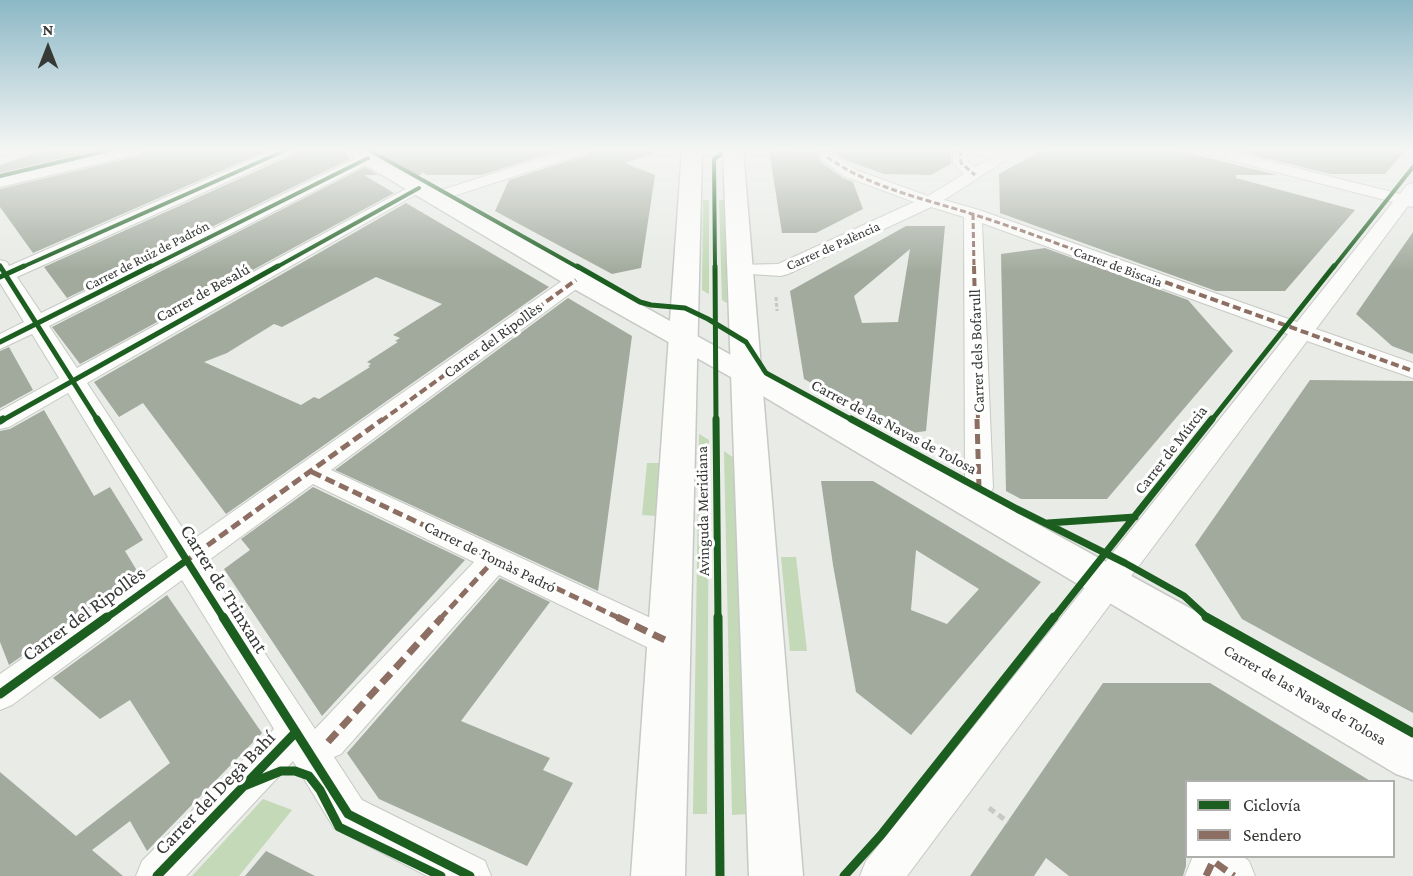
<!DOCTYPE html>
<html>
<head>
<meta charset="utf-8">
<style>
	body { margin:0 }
	#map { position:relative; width:1413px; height:876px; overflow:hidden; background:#e8ebe6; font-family:"Crimson Pro",serif }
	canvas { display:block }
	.legend { position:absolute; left:1185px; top:780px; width:210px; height:78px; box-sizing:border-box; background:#fff; border:2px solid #afb0ae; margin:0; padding:8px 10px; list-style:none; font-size:18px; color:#363935 }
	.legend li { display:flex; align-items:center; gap:12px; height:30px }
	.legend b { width:30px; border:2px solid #afb0ae }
	.north { position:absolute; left:18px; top:18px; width:60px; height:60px; -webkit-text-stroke:4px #fff; paint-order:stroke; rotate:0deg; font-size:16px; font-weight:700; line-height:24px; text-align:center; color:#363935 }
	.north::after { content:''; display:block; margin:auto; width:21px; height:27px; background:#363935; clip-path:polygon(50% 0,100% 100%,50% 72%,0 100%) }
</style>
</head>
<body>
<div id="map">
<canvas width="1413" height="876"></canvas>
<ul class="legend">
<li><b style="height:8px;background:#1b5e20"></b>Ciclovía</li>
<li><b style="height:8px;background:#8d6e63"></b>Sendero</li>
</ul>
<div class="north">N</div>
</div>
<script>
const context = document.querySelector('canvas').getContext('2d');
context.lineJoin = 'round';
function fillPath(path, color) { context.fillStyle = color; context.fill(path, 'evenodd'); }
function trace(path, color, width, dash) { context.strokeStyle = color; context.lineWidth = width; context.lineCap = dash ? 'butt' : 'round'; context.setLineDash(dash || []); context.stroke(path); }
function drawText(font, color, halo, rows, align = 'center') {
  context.font = font + ' "Crimson Pro",serif'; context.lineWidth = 6; context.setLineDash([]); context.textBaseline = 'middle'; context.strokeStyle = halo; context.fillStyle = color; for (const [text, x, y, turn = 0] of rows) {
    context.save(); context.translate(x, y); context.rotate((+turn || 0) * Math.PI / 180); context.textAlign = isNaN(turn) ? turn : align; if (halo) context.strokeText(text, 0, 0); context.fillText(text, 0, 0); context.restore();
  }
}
fillPath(new Path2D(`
	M703 200H709V294L702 290Z
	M719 200H725L730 305 722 300Z
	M699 434 709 440 707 814H693Z
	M724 451 734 458 747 814 732 815Z
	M647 463H661L657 516 642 515Z
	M781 557H796L807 651H790Z
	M263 799 292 810 239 876H192Z`), '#c3d9b8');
fillPath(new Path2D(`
	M43 150H98L0 173V165Z
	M143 150H269L33 253 0 207V189L139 156Z
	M295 150H343L350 159 67 298 44 267 292 155Z
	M371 150H560L482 175H427L422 172 421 175H415Z
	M590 150H654V153L625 163 655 175 641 268 612 274 495 211 509 180 587 155Z
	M769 150 936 152 951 153V164L931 175 884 174 847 161 833 152H822L818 156 821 162 843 178 853 182 863 209 816 233H782Z
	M1042 150H1177L1277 175H1236V178L1355 210 1285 291H1216L1000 213 999 174Z
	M1245 150H1406L1385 174H1330L1242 152Z
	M365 167 378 175H364L394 193 80 364 52 327Z
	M406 203 549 287 226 514 143 403 119 417 94 382ZM376 277 442 304 393 335 400 338 395 341 398 342 367 362 371 364 368 366 370 367 319 399 314 397 301 405 204 362 227 353 274 324 282 327Z
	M906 226H945L926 431 904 434 804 379 790 291ZM910 249 898 322 862 323 854 296Z
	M1413 232V354L1392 346 1356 314Z
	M1045 248 1188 300 1233 351 1107 499H1021L1006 491 1001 254Z
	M568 298 632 336 598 591 335 470Z
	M9 347 33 390 0 408V351Z
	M1310 380 1413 381V713L1242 619 1195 545Z
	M44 410 94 496 110 487 143 540 125 551 139 574 9 665 0 642V431L10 429Z
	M821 481H873L1041 582 911 735 856 692 833 565ZM916 550 979 589 947 624 911 610Z
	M313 487 465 560 322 716 224 569 250 550 241 539Z
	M500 578 550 602 461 721 550 758 543 770 573 783 527 866 379 799 347 753Z
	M167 595 262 733 147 851 130 821 92 850 123 876H0V772L76 836 170 763 130 700 100 719 53 678Z
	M1103 683H1210L1372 782H1186V866L1183 876H1069L1046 858 1034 876H970Z
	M266 851 315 876H245Z`), '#a2aa9d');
const street = new Path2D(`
	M274 150H293L291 153 17 277 41 313 363 155 368 154 375 158 373 161 49 326 77 368 413 185 419 183 427 188 87 383 191 541 569 276H583L586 280 583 284 331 470 681 632 686 642 681 652 669 656 657 652 499 575 341 754 334 757 362 800 485 861 491 876H427L334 828 293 761 186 876H136L142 861 274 729 182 580 12 705 0 710V674L168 557 68 393 9 427 0 429V411L59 378 32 334 0 349V334L24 322 0 283V260L7 262 9 266ZM313 484 474 562 315 729 205 563Z
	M567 150H588L586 153 441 200H429L427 197 429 194Z
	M953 150H967L968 162 975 167 1004 150H1021L944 200 979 210 1297 322 1393 202 1202 153 1200 150H1224L1400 194 1407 185 1413 183V207L1408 206 1316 329 1413 363V378L1307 341 907 876H860L866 861 1288 334 982 223 993 488 989 495 979 498 969 495 965 488 964 217 931 207 788 274 781 276 734 273 731 269 734 265 778 264 914 202 844 176 822 160 820 157 822 154H832L856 170 928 196 964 174 953 163Z
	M1193 856H1242L1249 861 1255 876H1185Z`);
const secondary = new Path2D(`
	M107 150H141L138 154 0 187V175Z
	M345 150H367C713 348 1064 538 1413 731V780L1396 774 736 380 567 285 347 154Z`);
const primary = new Path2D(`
	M682 150H702L685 876H631Z
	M723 150H743L803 876H749Z`);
trace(street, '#c6c9c5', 2);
trace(secondary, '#c6c9c5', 3);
trace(primary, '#c6c9c5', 3);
trace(new Path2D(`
	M783 150 812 154`), '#c7c9c7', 2, [3, 2]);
trace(new Path2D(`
	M776 297 777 311`), '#c7c9c7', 3, [4, 2]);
trace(new Path2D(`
	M989 808 1008 822`), '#c7c9c7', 5, [7, 4.5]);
fillPath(street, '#fcfcfb');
fillPath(secondary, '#fcfcfb');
fillPath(primary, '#fcfcfb');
trace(new Path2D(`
	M946 150 960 151
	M960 150 961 163 975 175
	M827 157C871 188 922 198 972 214 1023 230 1074 250 1124 268
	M973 214 974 268`), '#8d6e63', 3, [6, 3]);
trace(new Path2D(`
	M974 266 978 421
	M1120 266 1413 371
	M381 421 576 280`), '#8d6e63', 4, [8, 4]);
trace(new Path2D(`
	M977 419 979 488
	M312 472 621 619
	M183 563 383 419
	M440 619 495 559`), '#8d6e63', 5, [10, 5]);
trace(new Path2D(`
	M617 617 669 642
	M328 742 442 617
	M1206 876 1213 861 1234 876`), '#8d6e63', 7, [13, 7]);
trace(new Path2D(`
	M369 150 579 268
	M0 176 110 150
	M0 266 1 268
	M20 268 286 150
	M148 268 368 158
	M275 268 419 188
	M715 268 714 159 720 155V150
	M1333 268 1413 167`), '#1b5e20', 4);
trace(new Path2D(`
	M0 266 98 421
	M577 266 640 302 651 305 685 308 708 319 746 342 766 373 854 421
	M715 266 716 421
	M0 277 24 266
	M0 342 151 266
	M1 421 278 266
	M1211 421 1334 266`), '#1b5e20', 5);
trace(new Path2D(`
	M97 419 224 619
	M716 419 718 619
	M851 419 1017 509 1125 563 1184 596 1209 619
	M0 421 3 419
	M1048 523 1135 517
	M105 619 187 560
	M1053 619 1212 419`), '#1b5e20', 7);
trace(new Path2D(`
	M223 617 348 814 470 876
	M718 617 720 876
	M1206 617 1413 733
	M0 694 107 617
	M244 786 281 771H295L309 776 320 790 339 827 441 876
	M157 876 296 732
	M844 876 881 835 1054 617`), '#1b5e20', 9);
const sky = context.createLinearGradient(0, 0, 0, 272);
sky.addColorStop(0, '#8cb8c6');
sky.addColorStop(0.55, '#f5f6f4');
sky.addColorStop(1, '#f5f6f400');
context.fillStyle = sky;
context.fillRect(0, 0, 1413, 272);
drawText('14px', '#363935', '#fff', [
	["Carrer de Palència",833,246,-24],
	["Carrer de Ruiz de Padrón",147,256,-27],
	["Carrer de Biscaia",1118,267,20]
]);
drawText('16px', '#363935', '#fff', [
	["Carrer de Besalú",203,293,-29],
	["Carrer del Ripollès",493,340,-36],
	["Carrer dels Bofarull",977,351,-92],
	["Carrer de las Navas de Tolosa",894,427,28],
	["Carrer de Múrcia",1171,450,-52],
	["Avinguda Meridiana",703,511,-91],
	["Carrer de Tomàs Padró",490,557,26],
	["Carrer de las Navas de Tolosa",1305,695,30]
]);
drawText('20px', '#363935', '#fff', [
	["Carrer de Trinxant",224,589,58],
	["Carrer del Ripollès",84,614,-36],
	["Carrer del Degà Bahí",215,793,-46]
]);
</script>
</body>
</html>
